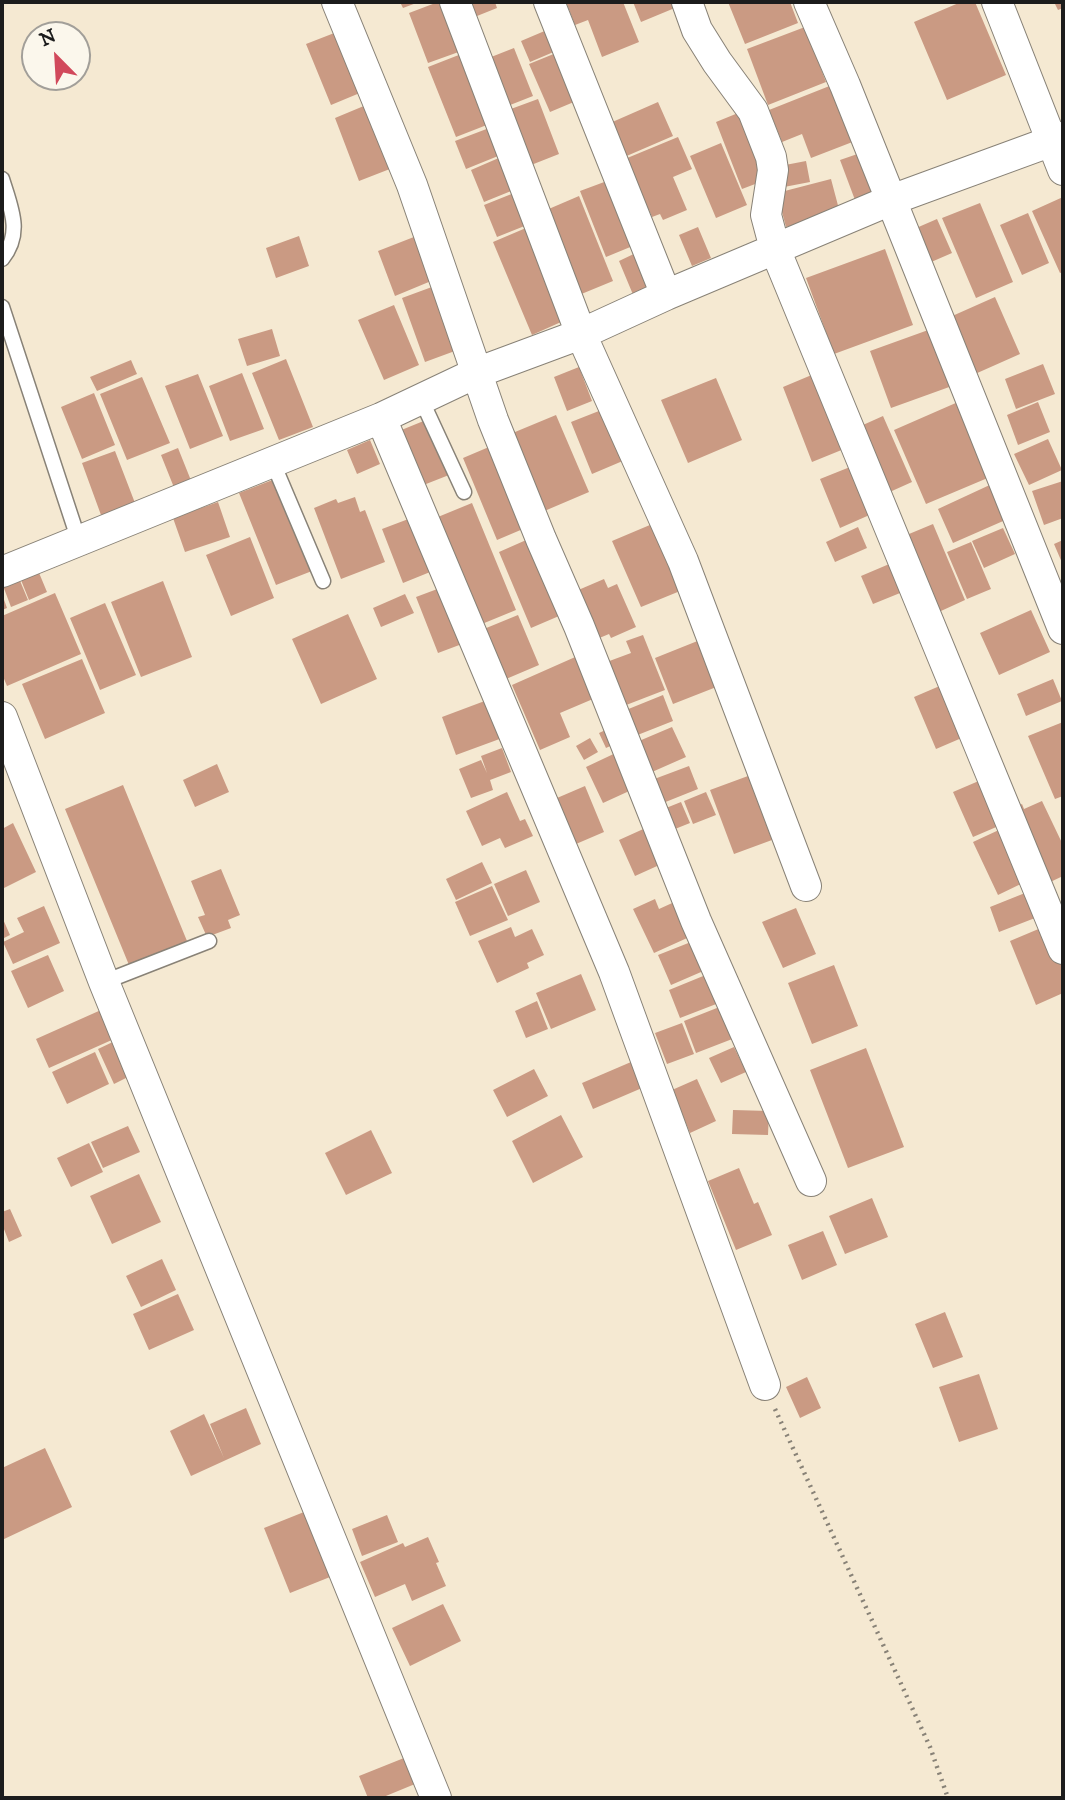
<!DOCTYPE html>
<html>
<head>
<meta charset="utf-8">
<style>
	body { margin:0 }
	#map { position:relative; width:1065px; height:1800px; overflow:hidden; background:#f5e9d2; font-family:"IM FELL DW Pica",serif }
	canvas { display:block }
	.frame { position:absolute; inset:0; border:4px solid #1c1c1c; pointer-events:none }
	.north { position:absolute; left:21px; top:21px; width:70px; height:70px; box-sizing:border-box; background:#fbf7ec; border:2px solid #a29f99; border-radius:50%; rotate:336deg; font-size:19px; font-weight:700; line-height:28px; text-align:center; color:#1c1c1c }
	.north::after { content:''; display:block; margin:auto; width:24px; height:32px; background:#d1495b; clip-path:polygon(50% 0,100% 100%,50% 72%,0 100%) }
</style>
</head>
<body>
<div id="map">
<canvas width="1065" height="1800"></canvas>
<div class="frame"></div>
<div class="north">N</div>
</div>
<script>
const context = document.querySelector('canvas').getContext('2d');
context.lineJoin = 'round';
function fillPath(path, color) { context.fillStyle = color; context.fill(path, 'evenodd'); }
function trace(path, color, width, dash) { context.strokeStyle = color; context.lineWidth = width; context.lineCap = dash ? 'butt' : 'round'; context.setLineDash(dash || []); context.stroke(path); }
fillPath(new Path2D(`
	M400 2H419L403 8Z
	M438 2H449L467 49 428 63 409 13Z
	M460 2H495L497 8 467 20Z
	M566 2H623L639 42 602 57 588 20 575 25Z
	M633 2H680L682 5 641 22Z
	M728 2H790L798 23 745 44Z
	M961 2H975L1006 75 947 100 914 22Z
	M1054 2H1063V8L1058 10Z
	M554 27 563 48 530 62 521 41Z
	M805 27 826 82 768 105 747 49Z
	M342 30 367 90 331 105 306 44Z
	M514 48 533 96 500 109 481 61Z
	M469 51 497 121 456 137 428 67Z
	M561 51 581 99 550 112 529 64Z
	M832 85 855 141 811 158 802 134 782 142 769 110Z
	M538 99 559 154 521 169 500 113Z
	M658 102 673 136 615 161 601 127Z
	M371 103 395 167 359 181 335 118Z
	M743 111 771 178 742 189 716 122Z
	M497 125 508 152 466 169 455 141Z
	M678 137 692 169 673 177 687 210 663 220 660 214 652 217 649 210 642 213 620 161Z
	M721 143 747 205 716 218 690 156Z
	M869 150 883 189 855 200 840 160Z
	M508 154 521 187 484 202 471 170Z
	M806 161 810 182 784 187 780 166Z
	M615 178 640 243 606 257 580 191Z
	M831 179 840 213 786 227 777 193Z
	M524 189 537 221 497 237 484 205Z
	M579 196 613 281 579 295 544 211Z
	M1063 197V272L1060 273 1032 211Z
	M980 203 1013 282 976 298 942 218Z
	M1028 213 1049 263 1022 275 1000 225Z
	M937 219 952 253 922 266 907 232Z
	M533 225 570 318 532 335 493 242Z
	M698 227 711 258 692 266 679 235Z
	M419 235 436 279 395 296 378 251Z
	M299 236 309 266 276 278 266 248Z
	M885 249 913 325 834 354 806 278Z
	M640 251 655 288 634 297 619 261Z
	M440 284 463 348 425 362 402 298Z
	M995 297 1020 354 975 374 950 317Z
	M394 305 419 365 384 380 358 320Z
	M272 329 280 356 247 366 238 339Z
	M931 329 952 386 891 408 870 351Z
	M286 359 313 427 279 440 252 373Z
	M131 360 137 374 97 391 90 377Z
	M1043 364 1055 394 1016 409 1005 379Z
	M579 367 592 401 567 411 554 377Z
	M242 373 264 429 230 441 209 386Z
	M198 374 223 436 190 449 165 386Z
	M814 374 844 449 812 462 783 387Z
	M142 377 170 443 127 460 100 394Z
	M716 378 742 440 688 463 661 400Z
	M94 393 115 445 82 459 61 407Z
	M958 402 990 477 926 504 894 430Z
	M1038 402 1050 432 1018 445 1007 415Z
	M604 409 625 460 592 474 571 422Z
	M556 415 589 492 535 515 503 437Z
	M883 416 912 482 883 495 854 429Z
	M426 420 449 475 421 486 399 431Z
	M1048 439 1062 470 1029 485 1014 454Z
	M370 440 380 464 357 474 347 450Z
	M496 444 530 526 497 540 463 458Z
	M178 448 194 488 177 495 161 455Z
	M115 451 135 503 101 515 82 463Z
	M855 465 874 513 840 528 820 479Z
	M275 479 312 571 276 585 239 493Z
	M1063 481V518L1044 525 1032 491Z
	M994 483 1010 518 953 543 938 509Z
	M355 497 360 512 365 510 385 562 341 579 314 508 336 499 338 503Z
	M218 502 230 537 185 552 173 518Z
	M472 503 516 610 477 626 433 519Z
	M419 515 440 568 403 583 382 529Z
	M657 522 685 589 641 607 612 541Z
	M933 524 965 600 930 616 897 539Z
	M858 527 867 548 835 562 826 542Z
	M1003 528 1015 554 984 568 972 541Z
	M250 537 274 598 231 616 206 555Z
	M533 537 566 613 531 628 499 552Z
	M1063 540V565L1054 544Z
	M971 542 991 589 967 599 947 552Z
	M894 562 905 591 873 604 861 576Z
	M37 568 47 592 29 600 19 575Z
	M18 576 28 600 11 607 2 583Z
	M604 579 608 588 617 584 636 627 611 638 609 634 597 639 576 591Z
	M163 581 192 657 141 677 111 602Z
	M448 585 470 641 438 653 416 597Z
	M55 593 81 654 7 686 2 674V616Z
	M2 594 7 608 2 610Z
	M405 594 414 613 381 627 373 608Z
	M105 603 136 675 100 690 70 618Z
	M1031 610 1050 652 999 675 980 633Z
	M348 614 377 679 321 704 292 639Z
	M518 615 539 665 499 682 479 631Z
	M643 635 665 690 621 707 604 663 631 653 626 641Z
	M705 638 724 684 673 704 655 658Z
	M582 654 600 696 560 713 570 737 540 750 512 685Z
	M82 659 105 713 45 739 22 684Z
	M1053 679 1062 701 1026 716 1017 694Z
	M949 682 971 734 936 749 914 697Z
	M663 695 673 721 635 736 626 710Z
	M490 699 505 737 456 755 442 717Z
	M1063 722V796L1055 799 1028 736Z
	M612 727 619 742 606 748 599 733Z
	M672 727 686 757 652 772 639 741Z
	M590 738 598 752 584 760 576 746Z
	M502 748 511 772 490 780 493 790 471 798 459 769 481 760 487 773 481 756Z
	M622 750 638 787 603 803 586 767Z
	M217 764 229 792 195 807 183 780Z
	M689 766 698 789 658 805 649 781Z
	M748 776 772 840 734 854 710 790Z
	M981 780 1001 825 973 837 953 792Z
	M123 785 187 941 129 965 65 809Z
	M585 786 604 832 569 847 550 801Z
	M507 792 520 821 525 819 533 836 505 848 500 838 482 846 466 811Z
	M706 792 716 815 693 824 684 801Z
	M1042 801 1063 845V876L1046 884 1011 809 1022 804 1024 809Z
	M681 802 690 823 670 831 661 810Z
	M13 823 36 872 2 889V829Z
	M650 826 666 862 635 876 619 840Z
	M1001 829 1027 881 998 895 973 842Z
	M482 862 492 883 456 900 446 879Z
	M221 869 240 915 228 920 231 928 207 937 198 917 205 915 191 881Z
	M526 870 540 902 508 916 494 884Z
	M492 886 508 920 470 936 455 902Z
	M1025 893 1035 918 999 932 990 907Z
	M655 899 659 909 681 899 696 934 654 953 633 909Z
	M44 906 60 943 13 964 3 942 24 932 17 918Z
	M796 908 816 954 783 968 762 922Z
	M2 917 10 935 2 939Z
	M1048 925 1063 962V993L1036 1005 1010 941Z
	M511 927 515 937 532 929 544 955 527 963 529 968 497 983 478 941Z
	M696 940 708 969 671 985 658 955Z
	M48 955 64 991 28 1008 11 971Z
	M834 965 858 1026 812 1044 788 983Z
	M713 972 724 1001 680 1018 669 990Z
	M581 974 596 1010 551 1029 536 993Z
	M537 1001 548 1029 526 1038 515 1011Z
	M727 1004 740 1036 696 1053 684 1021Z
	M101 1010 114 1039 49 1068 36 1039Z
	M682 1023 694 1054 667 1064 655 1033Z
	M117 1040 134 1074 114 1084 98 1049Z
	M734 1047 746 1072 721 1083 709 1058Z
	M866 1048 904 1147 848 1168 810 1070Z
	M95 1052 109 1084 67 1104 52 1072Z
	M631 1062 642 1088 593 1109 582 1083Z
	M534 1069 548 1096 507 1117 493 1090Z
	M697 1079 716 1121 690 1133 672 1090Z
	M733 1110 769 1111 768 1135 732 1134Z
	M561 1115 583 1157 533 1183 512 1141Z
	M128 1126 140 1152 103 1168 91 1142Z
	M371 1130 392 1173 346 1195 325 1153Z
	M89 1143 103 1172 71 1187 57 1158Z
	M739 1168 754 1204 758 1202 772 1235 736 1250 708 1181Z
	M139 1174 161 1222 112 1244 90 1196Z
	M872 1198 888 1237 845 1254 829 1216Z
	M10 1209 22 1236 9 1242 2 1224V1212Z
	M823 1231 837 1265 802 1280 788 1245Z
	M162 1259 176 1290 141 1307 126 1276Z
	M178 1294 194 1330 149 1350 133 1314Z
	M945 1312 963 1357 933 1368 915 1324Z
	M979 1374 998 1429 959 1442 939 1387Z
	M807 1377 821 1408 800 1418 786 1387Z
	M246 1408 261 1444 191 1476 170 1431 204 1414 224 1458 210 1424Z
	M45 1448 72 1507 2 1540V1468Z
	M304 1512 330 1577 290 1593 264 1528Z
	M387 1515 398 1542 362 1556 352 1529Z
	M428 1537 439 1562 436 1563 446 1586 412 1601 405 1584 375 1597 360 1562 403 1543 405 1547Z
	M443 1604 461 1641 410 1666 392 1628Z
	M404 1758 415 1784 381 1798H368L359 1776Z`), '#ca9a83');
const service = new Path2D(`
	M2 179C11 208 23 233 2 259
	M2 307 79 541
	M421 399 464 492
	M273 463 323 581
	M104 982 209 941`);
const minor = new Path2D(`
	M337 2 412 185 493 420 541 539 579 626 696 921 811 1181
	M455 2 581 334 683 561 806 886
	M549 2 666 295
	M687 2 697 30 717 62 753 111 771 157 773 170 766 215 775 249 1063 949
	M809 2 845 85 1063 629
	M997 2 1063 170
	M381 418 614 972 765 1385
	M2 572 381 418 476 373 581 334 666 295 891 200 1063 137
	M2 717 104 982 436 1798`);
trace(service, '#888277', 17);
trace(minor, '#888277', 32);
trace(new Path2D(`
	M775 1409 930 1747 948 1798`), '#888277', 4.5, [2, 5]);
trace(service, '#fff', 14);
trace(minor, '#fff', 30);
</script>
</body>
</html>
